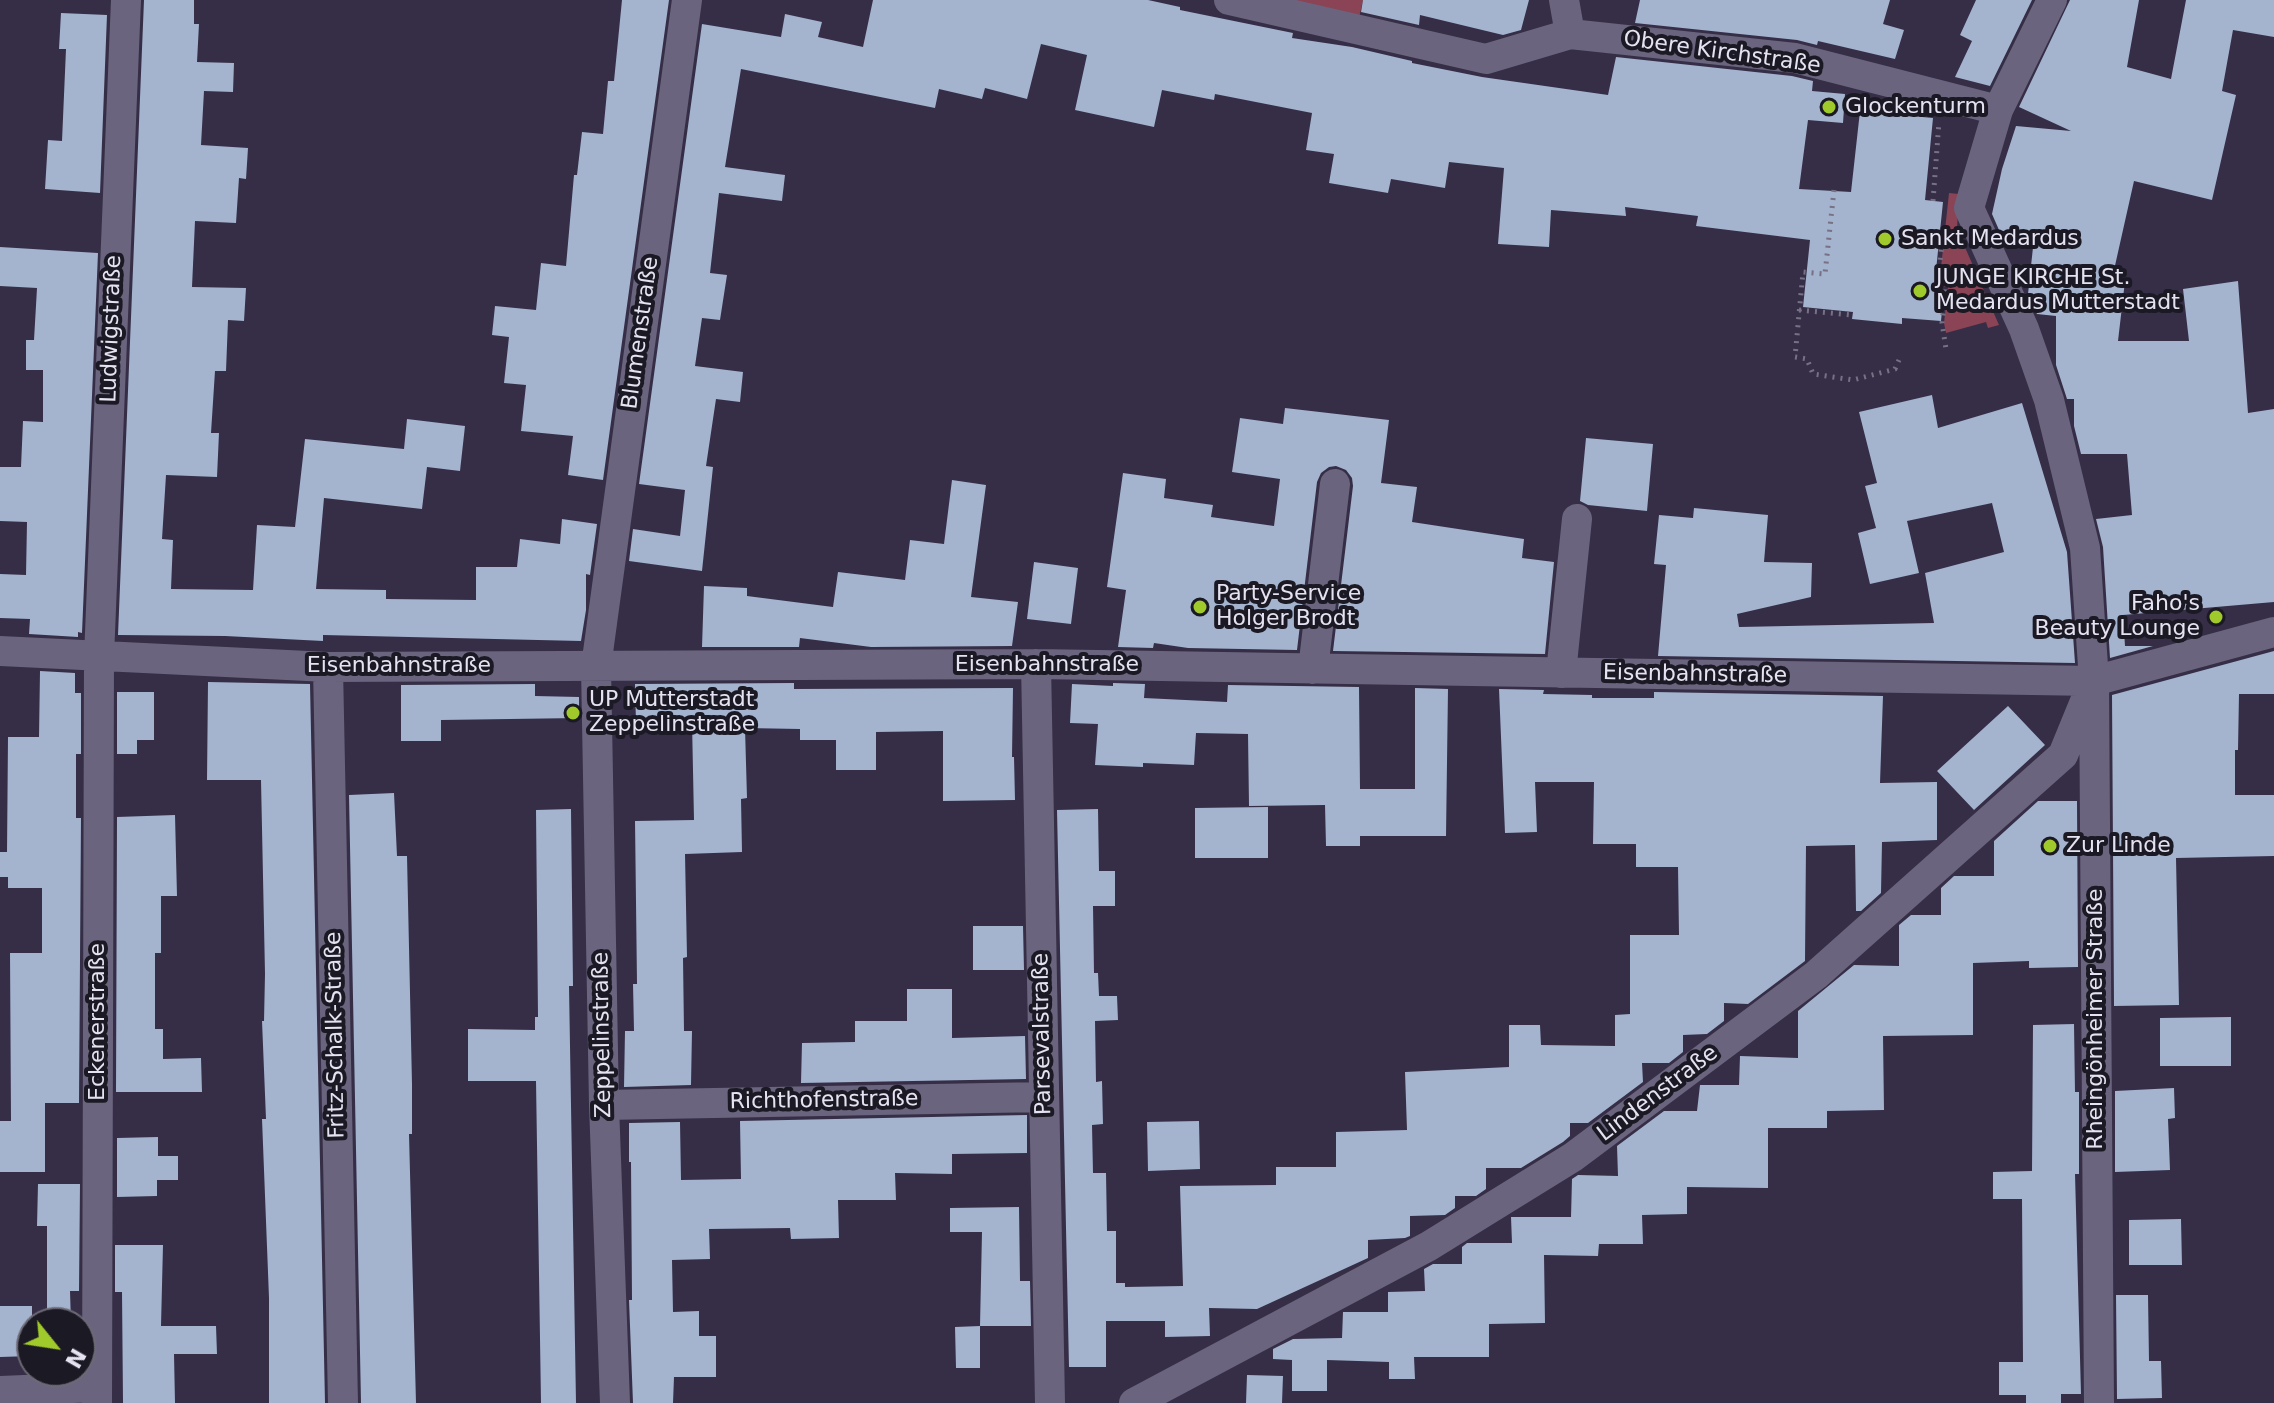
<!DOCTYPE html>
<html>
<head>
<meta charset="utf-8">
<style>
	body { margin:0 }
	#map { position:relative; width:2274px; height:1403px; overflow:hidden; background:#352e46; font-family:"DejaVu Sans",sans-serif }
	canvas { display:block }
	.north { position:absolute; left:16px; top:1307px; width:80px; height:80px; box-sizing:border-box; background:#1b1923; border:2px solid #6c6975; border-radius:50%; rotate:120deg; font-size:22px; font-weight:700; line-height:32px; text-align:center; color:#e5e2f1 }
	.north::after { content:''; display:block; margin:auto; width:28px; height:36px; background:#a0c92c; clip-path:polygon(50% 0,100% 100%,50% 72%,0 100%) }
</style>
</head>
<body>
<div id="map">
<canvas width="2274" height="1403"></canvas>
<div class="north">N</div>
</div>
<script>
const context = document.querySelector('canvas').getContext('2d');
context.lineJoin = 'round';
function fillPath(path, color) { context.fillStyle = color; context.fill(path, 'evenodd'); }
function trace(path, color, width, dash) { context.strokeStyle = color; context.lineWidth = width; context.lineCap = dash ? 'butt' : 'round'; context.setLineDash(dash || []); context.stroke(path); }
function drawText(font, color, halo, rows, align = 'center') {
  context.font = font + ' "DejaVu Sans",sans-serif'; context.lineWidth = 8; context.setLineDash([]); context.textBaseline = 'middle'; context.strokeStyle = halo; context.fillStyle = color; for (const [text, x, y, turn = 0] of rows) {
    context.save(); context.translate(x, y); context.rotate((+turn || 0) * Math.PI / 180); context.textAlign = isNaN(turn) ? turn : align; if (halo) context.strokeText(text, 0, 0); context.fillText(text, 0, 0); context.restore();
  }
}
fillPath(new Path2D(`
	M1278 0H1363L1359 18Z
	M1949 193 1959 194 1957 229 1999 325 1988 328 1986 322 1946 333 1944 323 1948 287 1939 286Z`), '#8a4456');
fillPath(new Path2D(`
	M144 0H194V24H199L197 62 234 63 233 92 204 91 201 145 248 148 246 179 239 178 236 223 195 221 192 287 246 288 244 321 228 320 226 371H215L211 433H219L217 477 166 475 162 539 173 540 171 589 253 590 257 525 295 527 305 439 404 449 407 419 465 426 460 471 427 467 422 509 324 498 316 589 386 590V599L476 600V567H517L520 539 560 544 562 519 597 524 590 575 586 574V610L581 641 323 635V641L225 636 118 635Z
	M622 0H669L603 480 568 475 573 436 521 431 526 385 504 383 509 337 492 335 495 306 536 310 541 263 566 266 574 175H577L582 132 603 134 608 81H614Z
	M873 0H1148L1180 7V10L1293 33 1292 38 1352 47 1412 61V63L1482 77 1608 95 1616 57 1792 76 1813 81 1812 91 1845 94 1843 123 1808 120 1799 189 1851 192 1860 111 1933 118 1925 200 1943 202 1934 290 1944 291 1941 321 1902 318V324L1852 319 1853 312 1803 307 1810 240 1696 226 1698 216 1625 207 1626 216 1551 210 1549 247 1498 244 1504 168 1449 162 1445 188 1391 179 1388 193 1329 183 1334 154 1306 150 1312 113 1215 94 1214 100 1162 90 1154 127 1075 110 1087 55 1041 44 1027 99 985 88 982 99 939 89 935 108 741 69 725 167 785 175 782 201 719 193 710 273 727 275 720 320 702 318 695 366 743 372 740 402 716 399 706 466 713 467 702 571 629 561 633 529 680 536 685 490 639 484 702 24 781 37 785 14 822 22 818 37 863 47Z
	M1363 0H1529L1521 30 1503 35 1420 15 1419 25 1361 12Z
	M1640 0H1890L1883 24 1904 30 1895 59 1818 41 1817 45 1797 40 1635 23Z
	M1976 0H2032L1990 86 1955 77 1972 41 1960 35Z
	M2070 0H2139L2127 67 2171 79 2186 0H2274V37L2233 30 2222 91 2236 95 2212 200 2134 181 2112 279 2125 281 2118 341H2189L2183 289 2238 281 2248 413 2274 409V602L2123 615 2125 646H2153L2110 658 2103 547 2096 519 2132 515 2127 454H2081L2074 426V399H2067L2056 365V316L2037 314 2028 294 2034 238 1999 230 1992 214 2002 169 2016 126 2071 131 2019 107Z
	M61 13 107 15 100 193 45 189 48 140 62 141 66 49H59Z
	M0 247 98 253 82 633 78 632V637L29 634 30 619 0 618V574L26 575 27 522 0 521V467H21L23 421 43 422V370H26V340H34L37 288 0 286Z
	M1932 395 1938 428 2022 403 2067 552 2075 663 1658 656 1666 565 1654 564 1659 515 1693 518 1694 508 1768 515 1764 562 1812 563 1811 597 1737 614 1739 627 1934 623 1925 573 2004 552 1992 503 1907 521 1919 573 1870 584 1858 533 1876 528 1865 486 1877 483 1859 412Z
	M1285 408 1389 420 1381 483 1417 487 1412 522 1524 539 1522 558 1554 562 1545 654 1333 651 1353 486 1352 478 1346 470 1336 466 1329 467 1321 473 1317 482 1297 650 1188 648 1154 643 1153 648 1118 647 1126 590 1107 587 1123 473 1166 479 1164 498 1213 505 1211 517 1274 526 1280 479 1232 472 1240 418 1283 424Z
	M1586 438 1653 444 1647 511 1588 505 1580 501Z
	M952 480 986 485 971 597 1018 602 1012 646 871 647 800 638 799 647H702L704 586 747 588V596L833 607 838 572 905 580 910 540 944 544Z
	M1034 562 1078 568 1071 624 1027 619Z
	M2274 651V694H2239L2238 750H2235V795H2274V856L2176 858 2179 1005 2114 1006 2112 695Z
	M40 671 75 673V693H81V754H76V818H81L79 1103H45V1172H0V1121H11L10 953H42V888H8V877H0V852H7L8 737H39Z
	M208 682 310 684 325 1403H269V1298L262 1119H266L262 1021H264L265 974 261 780H207Z
	M794 683V689L1013 688 1012 757H1014L1015 800 943 801V731L876 732V770H836V740H800V729L745 728 747 798 741 799 742 852 685 854 687 957 683 958 684 1031H692L691 1085 624 1087 625 1031H634L633 984H637L635 821 694 820 692 722 636 724 635 684Z
	M1113 683 1145 684 1144 698 1227 702 1228 685 1359 687 1360 789H1415V688L1448 689 1446 836H1360V846H1326L1325 805 1249 806 1248 734 1196 733 1194 765 1143 763V767L1095 765 1098 724 1070 723 1072 684 1113 686Z
	M535 684V696L579 697V718L441 720V741H401V685Z
	M1499 689 1544 690 1543 694 1592 695V698H1654V692L1883 696 1880 783 1937 782V840L1882 842 1881 893 1861 911H1856L1855 845 1806 846 1805 961 1748 1004 1724 1003V1021L1707 1034 1683 1035V1052L1669 1063H1642L1643 1082 1588 1123H1570V1136L1563 1142 1521 1168H1486V1189L1476 1196H1455V1208L1445 1215 1410 1216V1236L1405 1238 1368 1240V1258L1257 1309 1209 1308 1210 1336 1165 1337V1321H1106V1367H1069L1057 810 1098 809 1099 871H1115V906H1093L1094 973H1098L1099 996H1117L1118 1020 1095 1021 1096 1082 1102 1081 1103 1124 1092 1125 1093 1173H1106L1107 1231H1116V1283H1125V1287L1183 1286 1180 1186 1276 1185V1167H1336V1132L1407 1130 1405 1072 1509 1067V1025H1540L1541 1045 1615 1046V1015L1630 1014V935H1679L1678 867H1636V844H1593L1594 782H1535L1537 832 1505 833Z
	M117 692H154V740H137V754H117Z
	M2008 706 2045 745 1974 810 1937 771Z
	M394 793 397 856H407L412 1084V1134H409L416 1403H361L349 795Z
	M2038 801H2077L2078 967 2029 968V961L1973 963V1035L1883 1036 1884 1110 1827 1111V1128H1768V1188L1687 1187V1214L1642 1215 1643 1244H1599L1598 1256 1544 1255 1545 1323 1489 1324V1357H1414L1415 1379H1389V1362L1327 1360V1391H1292V1360L1273 1359V1349L1293 1339 1342 1338 1343 1312H1388V1292L1425 1291 1424 1269 1433 1264H1462V1247L1467 1243H1512L1511 1217H1571L1572 1179 1578 1175 1618 1176 1617 1146 1664 1111H1697L1700 1085H1739L1740 1056 1798 1058V1011L1854 965 1899 966V925L1911 915H1941V888L1954 876H1994V841Z
	M1268 807V858H1195V808Z
	M571 809 573 986H569L576 1403H541L536 1081H468V1029L535 1030V1017H538L536 810Z
	M175 815 177 896H161V953H155V1029H163V1059L201 1058 202 1092H116L117 817Z
	M973 926H1023L1024 970H973Z
	M907 989H952V1038L1025 1036 1026 1079 801 1083 802 1043 855 1042V1021H907Z
	M2231 1017V1066H2160V1018Z
	M2074 1024 2075 1092H2079V1174H2075L2081 1394H2061V1403H2026V1395H1999V1362H2023L2022 1199H1993V1172L2032 1171 2033 1025Z
	M2174 1088 2175 1118 2168 1119 2170 1170 2115 1172V1091Z
	M1027 1115V1153L952 1154V1174L895 1173 896 1200H838L839 1238 791 1239 790 1228 709 1229 710 1259 672 1260 673 1312 699 1311V1336H716V1377H674L673 1403H633L629 1300H632L631 1162H629V1123L680 1122 681 1180 741 1179 740 1121Z
	M1199 1121 1200 1169 1148 1171 1147 1122Z
	M158 1137V1156H178V1180H157V1196L117 1197V1138Z
	M38 1184H80L79 1291H70L71 1323H47V1226H37Z
	M1019 1207 1020 1281H1030L1031 1326H980L982 1232H950V1208Z
	M2181 1219 2182 1265H2129V1220Z
	M115 1245H163L161 1326H216L217 1354H174L175 1403H123L122 1292H115Z
	M2116 1295H2148L2149 1361H2161L2162 1398 2117 1399Z
	M0 1306H32V1356L0 1357Z
	M980 1326V1368H956L955 1327Z
	M1247 1375 1283 1376 1282 1403H1246Z`), '#a4b3ce');
trace(new Path2D(`
	M1834 190 1825 274 1803 272 1795 357 1807 359 1813 374 1853 380 1895 369 1899 360
	M1933 201 1939 122
	M1944 226 1937 287 1946 288 1942 323 1946 349
	M1799 310 1852 315`), '#777186', 5, [2, 6]);
trace(new Path2D(`
	M1229 0 1486 59 1570 34
	M1564 0 1570 34 1795 58 1998 110
	M2052 0 1998 110 1969 208 2024 329 2049 400 2085 548 2094 681 2099 1403
	M0 651 328 667 1036 664 2094 681 2274 632
	M1036 664 1050 1403
	M328 667 343 1403
	M1313 669 1335 484
	M1561 673 1577 519
	M604 1105 1044 1097
	M0 1391 97 1387
	M97 1403 99 657 126 0
	M615 1403 604 1105 596 667 687 0
	M1134 1403 1429 1246 1573 1157 1816 975 2063 755 2088 694`), '#6b647f', 30);
for (const [x, y, r, color] of [
	[1829,107,8,"#a0c92c"],
	[1885,239,8,"#a0c92c"],
	[1920,291,8,"#a0c92c"],
	[1200,607,8,"#a0c92c"],
	[2216,617,8,"#a0c92c"],
	[573,713,8,"#a0c92c"],
	[2050,846,8,"#a0c92c"]
]) { const dot = new Path2D(); dot.arc(x, y, r, 0, 2 * Math.PI); context.fillStyle = color; context.fill(dot); trace(dot, '#1b1923', 3); }
drawText('22px', '#e5e2f1', '#1b1923', [
	["Obere Kirchstraße",1722,53,8],
	["Ludwigstraße",112,329,-88],
	["Blumenstraße",641,333,-82],
	["Eisenbahnstraße",1047,665],
	["Eisenbahnstraße",399,666],
	["Eisenbahnstraße",1695,675,1],
	["Rheingönheimer Straße",2096,1019,-90],
	["Eckenerstraße",98,1022,-90],
	["Parsevalstraße",1043,1034,-91],
	["Fritz-Schalk-Straße",336,1035,-91],
	["Zeppelinstraße",603,1035,-91],
	["Lindenstraße",1658,1094,-37],
	["Richthofenstraße",824,1101,-1]
]);
drawText('22px', '#e5e2f1', '#1b1923', [
	["Glockenturm",1845,107],
	["Sankt Medardus",1901,239],
	["JUNGE KIRCHE St.",1936,278],
	["Medardus Mutterstadt",1936,303],
	["Party-Service",1216,594],
	["Holger Brodt",1216,619],
	["Faho's",2200,604,"right"],
	["Beauty Lounge",2200,629,"right"],
	["UP Mutterstadt",589,700],
	["Zeppelinstraße",589,725],
	["Zur Linde",2066,846]
], 'left');
</script>
</body>
</html>
